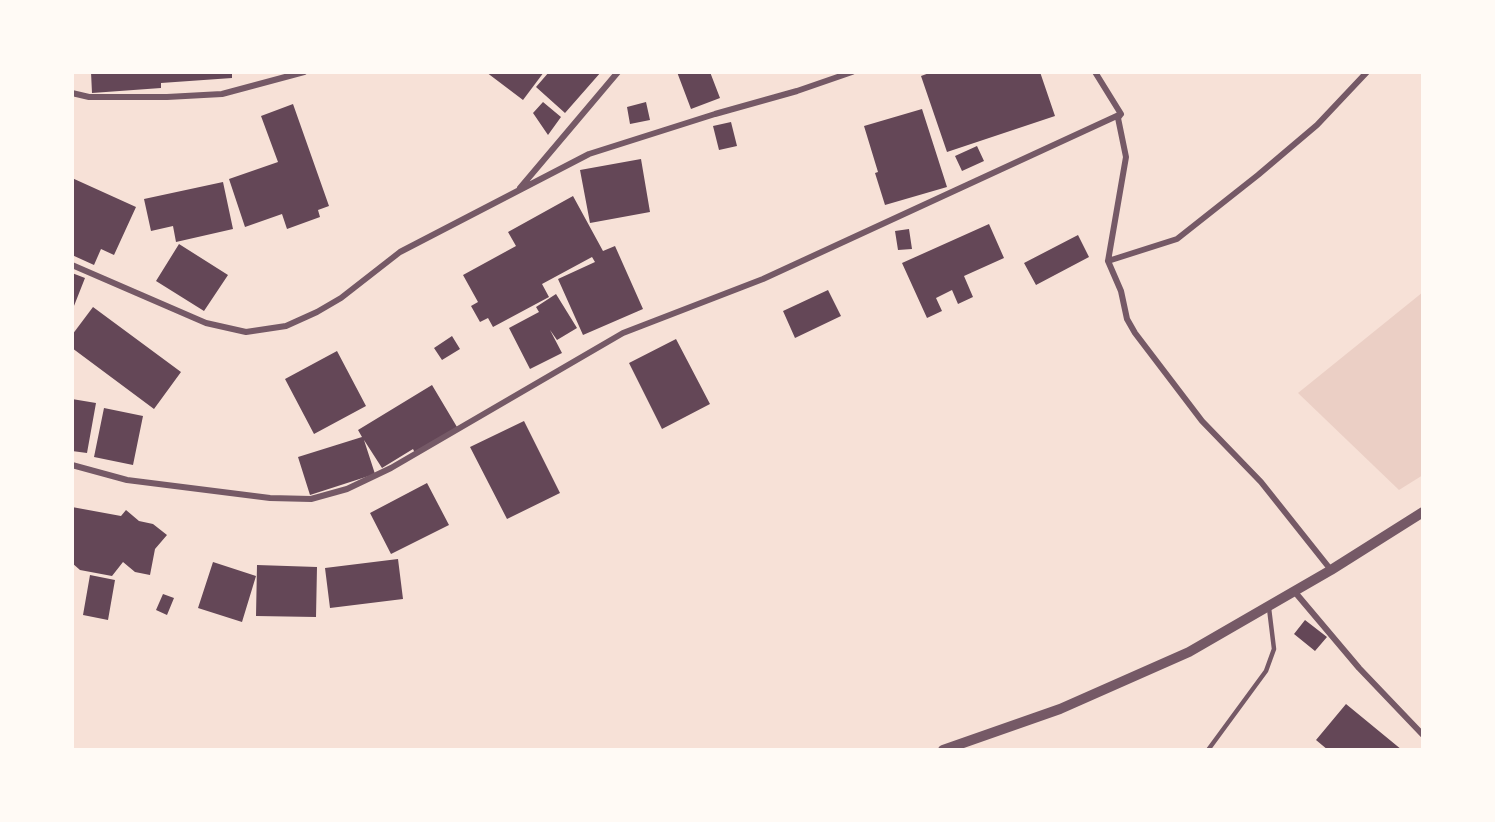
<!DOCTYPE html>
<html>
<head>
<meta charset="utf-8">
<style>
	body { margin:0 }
	#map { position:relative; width:1495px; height:822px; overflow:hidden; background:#f7e1d7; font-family:"Varela Round",sans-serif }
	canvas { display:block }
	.frame { position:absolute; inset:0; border:74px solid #fffaf5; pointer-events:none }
</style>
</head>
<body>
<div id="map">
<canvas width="1495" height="822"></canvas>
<div class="frame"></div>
</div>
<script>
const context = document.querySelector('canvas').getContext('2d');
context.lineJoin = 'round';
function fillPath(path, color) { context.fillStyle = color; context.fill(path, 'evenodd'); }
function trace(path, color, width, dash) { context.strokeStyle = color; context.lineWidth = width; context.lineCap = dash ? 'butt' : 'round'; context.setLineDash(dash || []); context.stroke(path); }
fillPath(new Path2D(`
	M1423 292V475L1399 490 1298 393Z`), '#ebcfc5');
fillPath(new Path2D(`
	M91 72H232V78L161 83V88L92 93Z
	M486 72H544L523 100Z
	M549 72H601L565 113 536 87Z
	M677 72H710L720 98 691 109Z
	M932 72H1040L1055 116 947 152 921 76Z
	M543 102 561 117 548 135 533 113Z
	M646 102 650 120 630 124 627 107Z
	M293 104 329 206 318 210 320 217 287 229 282 214 245 227 229 179 278 162 261 116Z
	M922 109 947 187 885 205 875 173 878 172 864 126Z
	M731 122 737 146 719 150 713 126Z
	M977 146 984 161 962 171 955 156Z
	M641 159 650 212 590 223 580 170Z
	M72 178 136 207 114 255 101 249 94 265 72 255Z
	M223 182 233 229 176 242 173 226 151 231 144 199Z
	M573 196 603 251 615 246 643 309 583 335 558 279 595 262 592 257 542 284 549 297 493 327 488 318 480 322 471 306 478 302 463 275 516 246 508 232Z
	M989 224 1004 258 964 276 973 297 958 304 952 290 936 298 942 311 927 318 902 263Z
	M909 229 912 249 898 250 895 231Z
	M1078 235 1089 257 1036 285 1024 263Z
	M179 244 228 275 204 311 156 281Z
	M72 273 85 278 72 311Z
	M828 290 841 316 795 338 783 311Z
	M556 294 577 328 557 340 550 330 562 353 530 369 509 328 539 312 536 307Z
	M93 307 181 372 154 409 72 348V335Z
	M452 336 460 349 442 360 434 348Z
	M676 339 710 404 662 429 629 363Z
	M337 351 366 406 314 434 285 379Z
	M432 385 457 427 415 453 413 449 382 468 364 440 375 474 310 495 298 457 362 437 358 430Z
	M72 399 96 403 87 453 72 451Z
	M104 408 143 416 133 465 94 457Z
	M524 421 560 493 507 519 470 447Z
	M427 483 449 525 391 554 370 513Z
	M72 507 121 516 126 510 139 521 153 524 167 535 155 549 150 575 135 572 123 562 112 576 80 570 72 563Z
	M398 559 403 599 330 608 325 568Z
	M213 562 256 576 242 622 198 608Z
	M257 565 317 567 316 617 256 616Z
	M90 575 115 580 108 620 83 615Z
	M163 594 174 598 167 615 156 610Z
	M1305 620 1327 637 1315 651 1294 634Z
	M1346 704 1402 750H1328L1316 740Z`), '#644757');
trace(new Path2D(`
	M1208 750 1266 671 1274 649 1269 608`), '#755966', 4.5);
trace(new Path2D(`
	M1095 72 1121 114 1118 118 1126 157 1108 261
	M72 93 89 97H167L222 94 304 72
	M520 188 618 72
	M72 265 206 323 246 332 286 326 317 312 341 298 400 252 589 154 715 114 797 91 852 72
	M72 465 127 480 270 498 311 499 347 489 391 468 623 333 763 279 1121 114
	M1331 570 1261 482 1202 421 1135 333 1127 319 1121 291 1108 261 1177 239 1258 175 1317 125 1367 72
	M1294 591 1359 668 1423 735`), '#755966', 6);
trace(new Path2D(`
	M943 750 1060 709 1189 652 1331 570 1423 512`), '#755966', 10);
</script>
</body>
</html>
